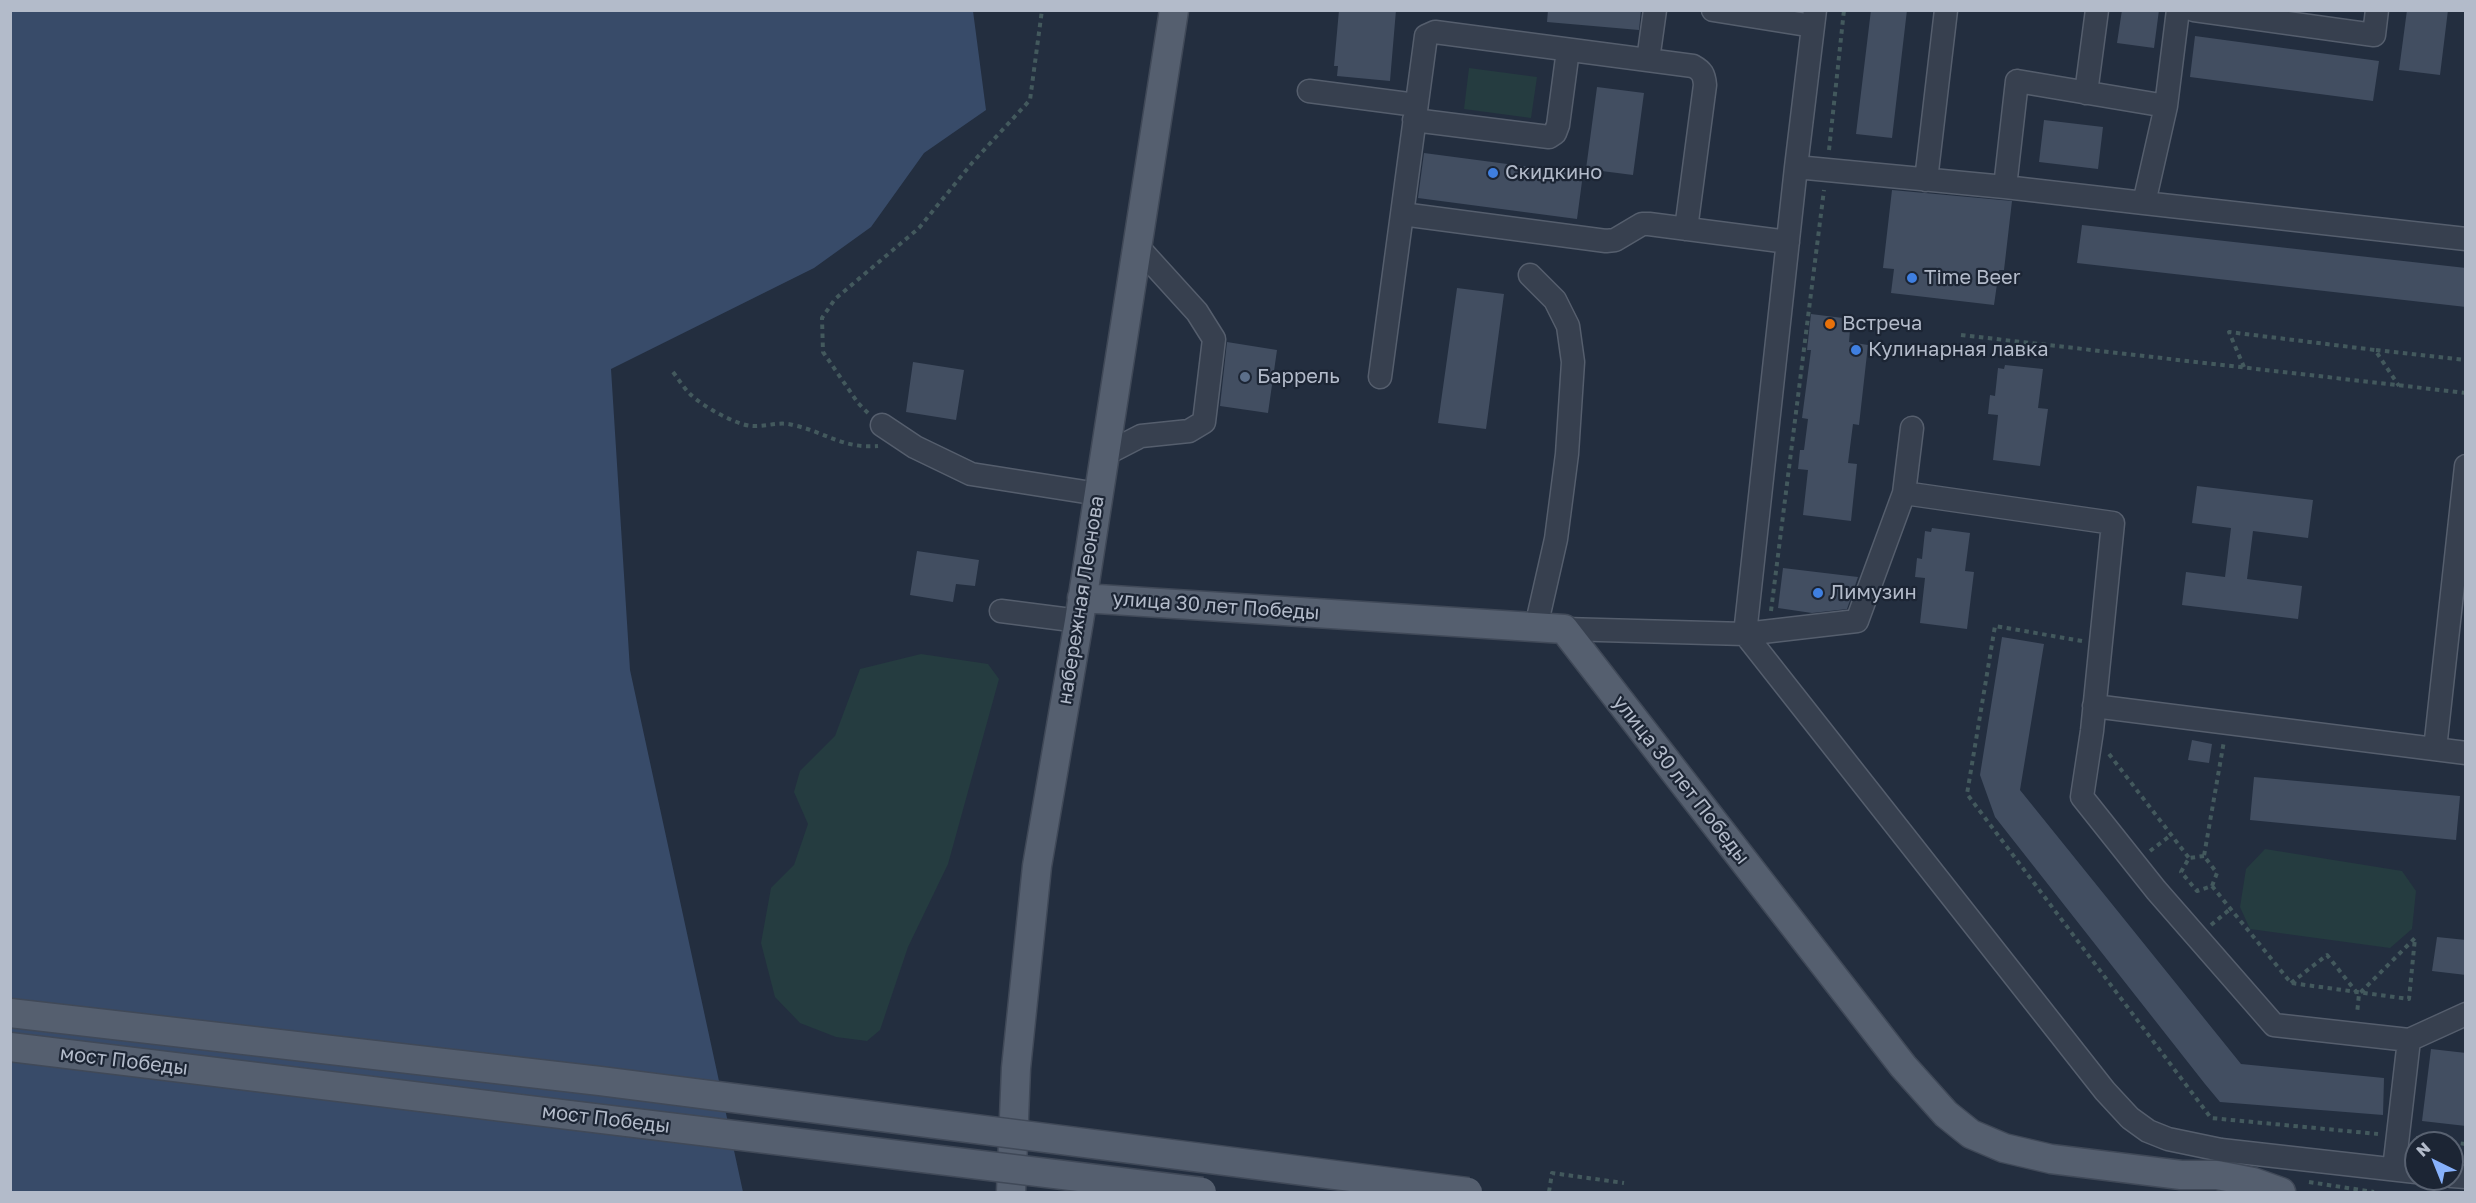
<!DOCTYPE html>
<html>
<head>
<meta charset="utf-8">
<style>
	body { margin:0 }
	#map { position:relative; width:2476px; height:1203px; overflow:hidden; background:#232e3f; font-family:"Golos Text",sans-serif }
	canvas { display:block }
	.frame { position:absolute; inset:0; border:12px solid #b3bbca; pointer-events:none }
	.north { position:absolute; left:2404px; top:1131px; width:60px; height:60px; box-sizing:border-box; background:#1c2534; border:2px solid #586170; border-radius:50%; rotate:317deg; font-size:16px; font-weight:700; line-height:24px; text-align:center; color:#b3bbca }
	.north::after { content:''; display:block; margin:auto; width:21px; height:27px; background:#87b1fb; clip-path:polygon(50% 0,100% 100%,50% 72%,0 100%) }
</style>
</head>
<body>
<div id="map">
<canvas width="2476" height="1203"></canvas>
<div class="frame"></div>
<div class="north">N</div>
</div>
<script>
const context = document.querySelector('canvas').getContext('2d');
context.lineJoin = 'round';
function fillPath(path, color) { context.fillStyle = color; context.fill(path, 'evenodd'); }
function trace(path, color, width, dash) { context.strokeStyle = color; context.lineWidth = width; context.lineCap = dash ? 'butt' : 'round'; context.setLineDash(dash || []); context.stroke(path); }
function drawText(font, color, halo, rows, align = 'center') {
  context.font = font + ' "Golos Text",sans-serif'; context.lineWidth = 4.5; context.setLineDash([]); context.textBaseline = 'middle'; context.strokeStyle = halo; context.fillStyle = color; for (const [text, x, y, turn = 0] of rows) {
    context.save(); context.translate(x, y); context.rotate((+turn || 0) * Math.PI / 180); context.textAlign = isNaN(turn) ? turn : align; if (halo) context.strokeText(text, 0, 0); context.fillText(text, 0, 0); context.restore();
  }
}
fillPath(new Path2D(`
	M1469 68 1537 77 1531 118 1464 109Z
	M921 654 988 664 999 679 948 864 908 947 880 1030 867 1041 836 1037 800 1023 775 997 761 943 771 888 794 865 808 824 794 792 800 771 835 736 860 669Z
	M2265 849 2402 871 2416 891 2412 929 2390 948 2250 929 2240 907 2246 869Z`), '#253c40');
fillPath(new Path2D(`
	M10 11H973L986 110 924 153 871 227 814 268 611 369 630 670 743 1192H11Z`), '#384b69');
fillPath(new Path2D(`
	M1339 10H1396L1390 81 1337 76 1338 66H1334Z
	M1548 10H1641L1639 30 1547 22Z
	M1871 10H1907L1892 138 1856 134Z
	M2122 10H2159L2154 48 2117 43Z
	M2407 10H2448L2440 75 2399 70Z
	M2195 36 2379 61 2373 101 2190 77Z
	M1597 87 1644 93 1633 175 1586 169Z
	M2044 120 2103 127 2098 169 2039 162Z
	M1424 153 1583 174 1577 219 1418 198Z
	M1892 190 2012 201 2004 270H1999L1994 305 1891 293 1894 269 1883 268Z
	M2082 225 2466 268V307L2077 263Z
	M1457 288 1504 294 1486 429 1438 423Z
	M1811 314 1851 319 1849 342 1868 345 1859 425 1853 424 1848 463 1857 464 1851 521 1803 515 1808 470 1798 469 1800 450H1804L1808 419 1802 418 1811 350H1807Z
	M1227 342 1277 350 1268 413 1220 406Z
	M913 362 964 370 956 420 906 412Z
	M2005 365 2043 369 2038 408 2048 409 2040 466 1993 460 1998 415 1988 414 1990 395 1995 396 1998 368 2004 369Z
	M2197 486 2313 500 2308 538 2253 531 2247 579 2302 586 2298 619 2182 605 2186 572 2225 577 2231 528 2192 523Z
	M1932 528 1970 533 1965 571 1974 572 1967 629 1920 623 1925 578 1915 577 1917 558 1922 559 1925 531 1931 532Z
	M917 551 979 560 975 586 956 584 953 602 910 595Z
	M1783 568 1858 577 1847 609 1812 613 1778 608Z
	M2002 637 2044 644 2020 790 2241 1064 2384 1078 2383 1115 2220 1102 2205 1084 1995 817 1980 775Z
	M2192 740 2212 744 2209 763 2188 760Z
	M2254 777 2460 796 2456 840 2250 820Z
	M2437 937 2466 940V975L2432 971Z
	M2431 1049 2466 1053V1126L2422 1121Z`), '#424e61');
const minor = new Path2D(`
	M1713 10 1813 26
	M1815 10 1796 167 1745 634 1857 621 1904 493 2113 523 2092 731 2082 797 2156 890 2274 1025 2409 1040
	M2194 10 2374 35 2377 10
	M1648 60 1655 10
	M1309 91 1416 105
	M2086 93 2097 10
	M1414 120 1549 137 1555 133 1558 125 1568 50
	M1796 167 2005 187 2144 203 2166 106 2178 10
	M1926 180 1946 10
	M2005 187 2017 81 2166 106
	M2144 203 2466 239
	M1686 229 1705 85C1704 74 1702 71 1693 66L1435 32 1426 36 1402 214 1606 241 1615 240 1642 224H1649L1788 242
	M1530 275 1555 300 1568 326 1573 362 1567 454 1556 539 1536 627
	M1380 377 1402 214
	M882 425 915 447 971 474 1098 494
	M1104 455 1141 436 1189 431 1204 422 1214 339 1197 312 1137 246
	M1904 493 1912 428
	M1001 611 1079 621
	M1564 629 1745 634 2105 1091 2130 1118 2148 1131 2168 1139 2221 1150 2416 1172
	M2094 706 2466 753
	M2435 749 2466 466
	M2394 1169 2409 1040 2466 1014
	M2452 1176 2466 1177`);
const major = new Path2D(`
	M1082 598 1564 629 1903 1066 1946 1114 1971 1134 2004 1148 2051 1159 2181 1175H2217L2253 1182 2281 1192
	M1011 1192 1016 1068 1037 866 1079 621 1174 10`);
trace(minor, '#555e6d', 25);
trace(major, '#404958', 31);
trace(new Path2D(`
	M1829 150 1844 10
	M1961 335 2466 393
	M2376 350 2466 360
	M2244 367 2229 332 2375 350 2399 386
	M673 372C679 380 684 388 690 394 702 406 736 425 752 426 766 427 779 421 793 425 825 432 843 449 878 446
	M868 413 858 403 823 352 822 318 835 299 919 228 972 163 1030 100 1042 10
	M1771 611 1824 190
	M2082 641 1995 626 1967 794 2211 1118 2378 1134
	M2109 754 2189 858
	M2150 851 2171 835
	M2204 856 2189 858 2181 872 2197 891 2212 886 2217 873 2204 856 2224 741
	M2212 886 2291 983 2409 999 2415 938 2359 994 2357 1014
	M2211 925 2229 910
	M2291 983 2327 955 2358 994
	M2416 1138 2466 1144
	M2309 1182 2374 1192
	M1549 1192 1552 1173 1624 1183`), '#43595d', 4, [4.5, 4.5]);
trace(minor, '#37404f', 22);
trace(major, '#555f6f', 28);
const majorBridge = new Path2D(`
	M10 1013 600 1081 1468 1192
	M10 1047 1202 1192`);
trace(majorBridge, '#404958', 31, []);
trace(majorBridge, '#555f6f', 28);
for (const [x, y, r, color] of [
	[1493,173,6,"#3f7fe0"],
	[1912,278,6,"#3f7fe0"],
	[1830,324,6,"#e8710a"],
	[1856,350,6,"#3f7fe0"],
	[1245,377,6,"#5c6f8a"],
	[1818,593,6,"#3f7fe0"]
]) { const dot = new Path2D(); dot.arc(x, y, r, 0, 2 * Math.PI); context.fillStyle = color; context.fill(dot); trace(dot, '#1c2534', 2); }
drawText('20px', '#b3bbca', '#1c2534', [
	["Скидкино",1505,173],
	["Time Beer",1924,278],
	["Встреча",1842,324],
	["Кулинарная лавка",1868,350],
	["Баррель",1257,377],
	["Лимузин",1830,593]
], 'left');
drawText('20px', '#b3bbca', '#1c2534', [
	["набережная Леонова",1081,600,-81],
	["улица 30 лет Победы",1216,606,4],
	["улица 30 лет Победы",1681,780,52],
	["мост Победы",124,1061,7],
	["мост Победы",606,1119,7]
]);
</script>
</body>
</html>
